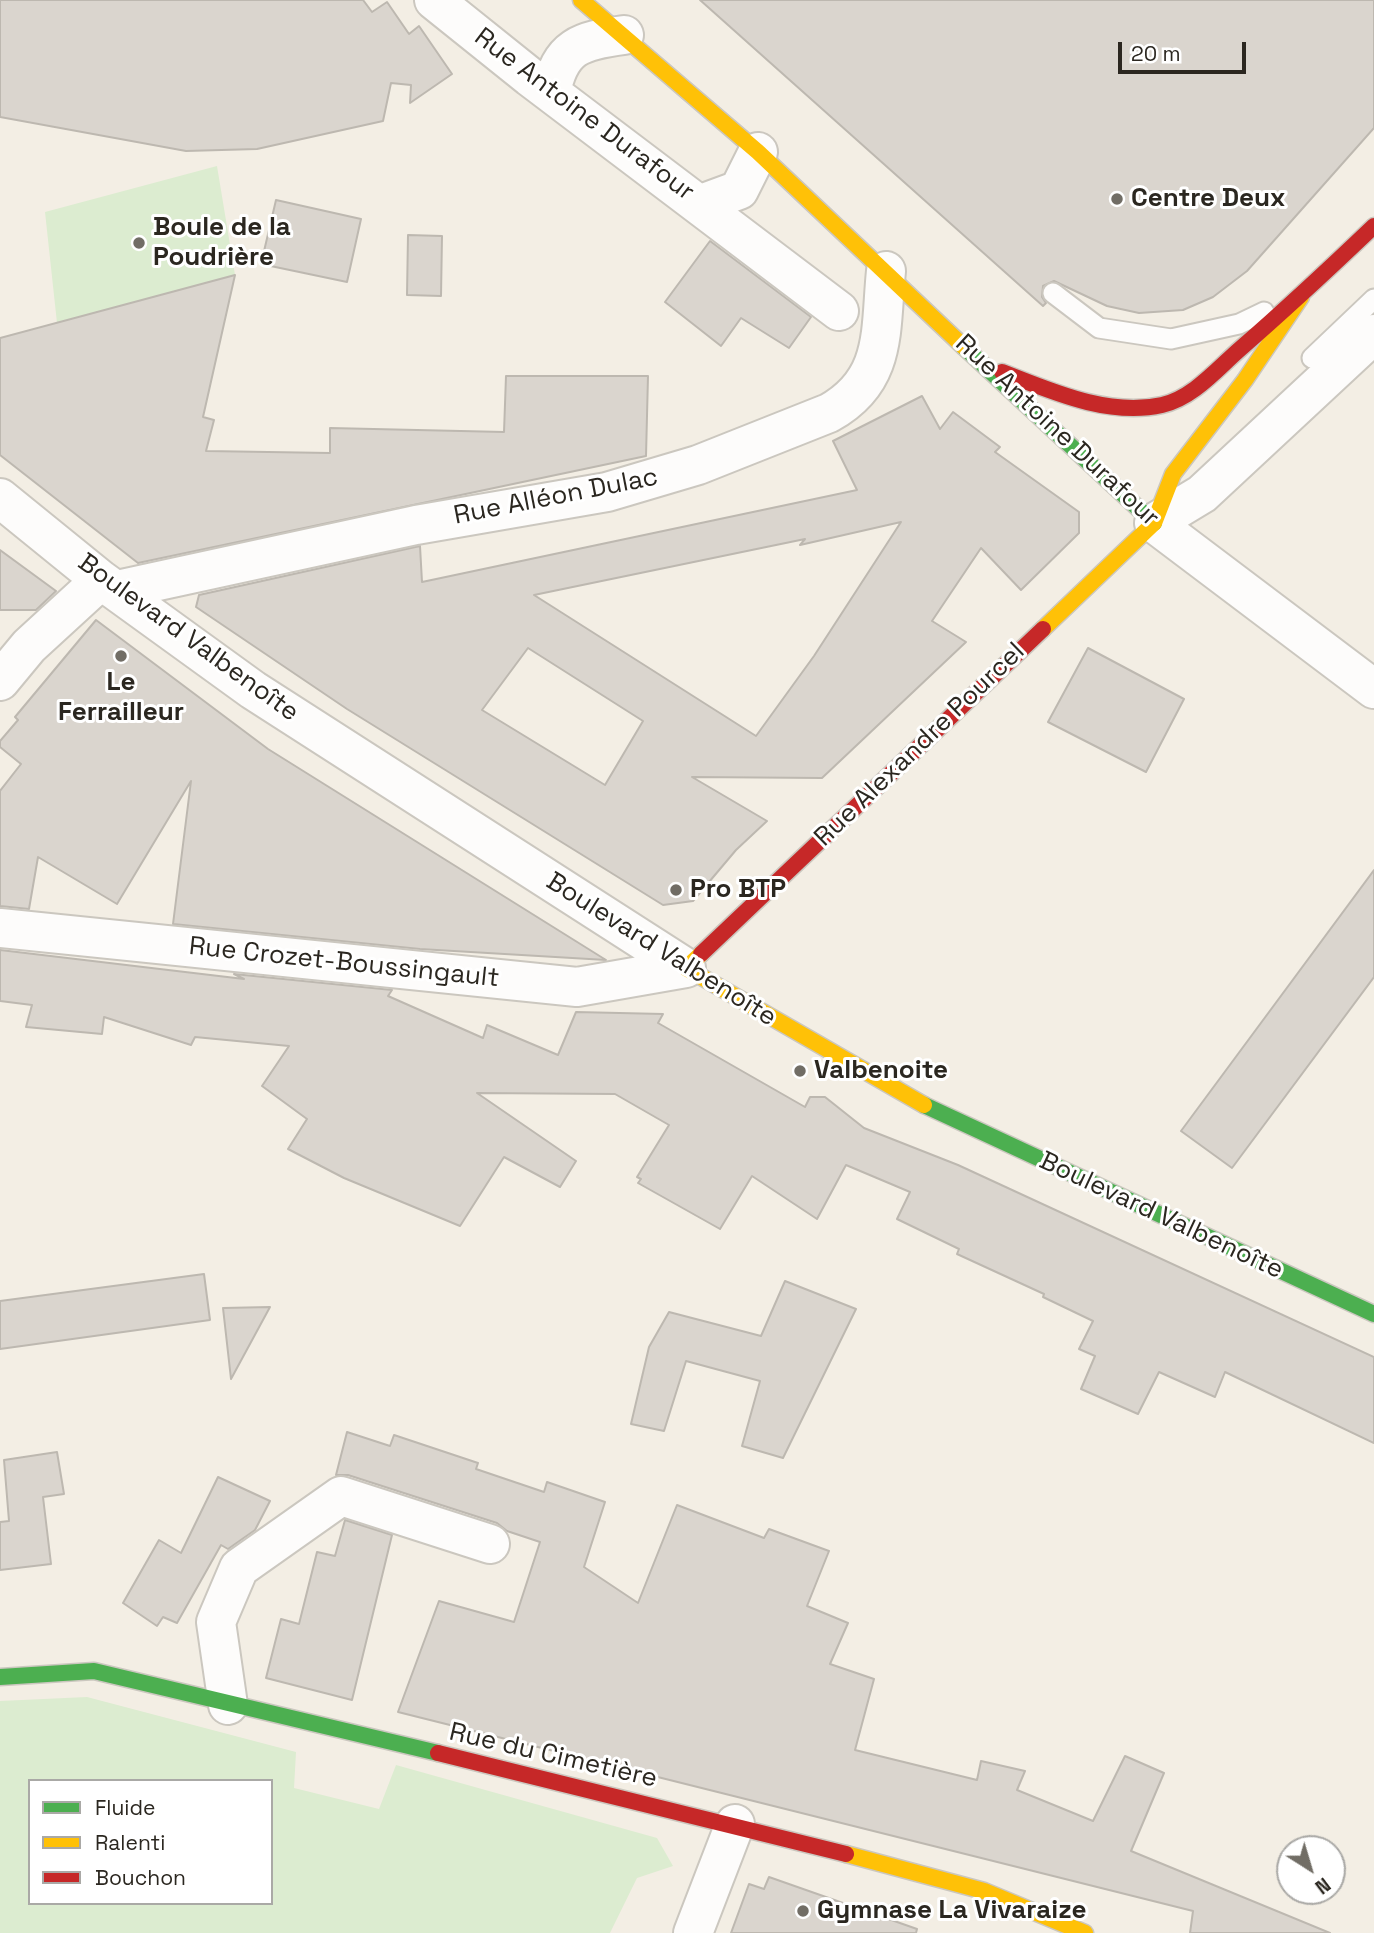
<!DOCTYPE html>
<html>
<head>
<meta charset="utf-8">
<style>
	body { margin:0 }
	#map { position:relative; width:1374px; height:1933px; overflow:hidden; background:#f3eee4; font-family:"Space Grotesk",sans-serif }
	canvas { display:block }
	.legend { position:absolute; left:28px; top:1779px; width:245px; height:126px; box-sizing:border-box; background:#fff; border:2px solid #aaa9a6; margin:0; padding:9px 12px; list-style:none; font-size:21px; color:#2b2720 }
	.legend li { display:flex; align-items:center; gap:14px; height:35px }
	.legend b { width:35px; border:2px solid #aaa9a6 }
	.north { position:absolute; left:1276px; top:1835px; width:70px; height:70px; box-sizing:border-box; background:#fff; border:2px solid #aaa9a6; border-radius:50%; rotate:143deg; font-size:19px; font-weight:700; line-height:28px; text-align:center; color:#2b2720 }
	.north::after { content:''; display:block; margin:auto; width:24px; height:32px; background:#716d65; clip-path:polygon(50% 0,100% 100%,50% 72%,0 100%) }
	.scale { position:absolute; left:1118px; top:42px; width:128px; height:32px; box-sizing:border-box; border:4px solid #2b2720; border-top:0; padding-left:9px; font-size:21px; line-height:24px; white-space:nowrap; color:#2b2720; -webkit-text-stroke:5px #fff; paint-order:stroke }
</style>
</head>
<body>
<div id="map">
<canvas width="1374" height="1933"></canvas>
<ul class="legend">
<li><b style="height:9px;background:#4caf50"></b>Fluide</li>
<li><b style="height:9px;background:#ffc107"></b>Ralenti</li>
<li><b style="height:9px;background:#c62828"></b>Bouchon</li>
</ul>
<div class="north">N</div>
<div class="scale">20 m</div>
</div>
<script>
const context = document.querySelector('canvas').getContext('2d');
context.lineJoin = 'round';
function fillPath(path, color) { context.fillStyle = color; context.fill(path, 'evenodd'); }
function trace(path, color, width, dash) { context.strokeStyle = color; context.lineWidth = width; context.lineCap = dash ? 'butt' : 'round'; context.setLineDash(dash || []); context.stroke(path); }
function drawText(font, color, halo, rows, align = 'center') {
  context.font = font + ' "Space Grotesk",sans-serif'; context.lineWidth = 6; context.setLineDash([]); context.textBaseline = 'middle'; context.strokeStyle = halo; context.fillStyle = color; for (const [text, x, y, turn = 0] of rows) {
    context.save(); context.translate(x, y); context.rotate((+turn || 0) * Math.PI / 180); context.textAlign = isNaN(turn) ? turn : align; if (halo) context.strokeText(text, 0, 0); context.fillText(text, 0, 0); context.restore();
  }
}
fillPath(new Path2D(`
	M217 166 235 275 57 323 45 212Z
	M87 1697 296 1752 294 1788 379 1809 396 1765 657 1838 673 1866 637 1878 610 1933H0V1701ZM30 1781H271V1903H30Z`), '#dcecd0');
const building = new Path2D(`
	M0 0H363L372 12 387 2 409 34 419 26 452 74 410 103 411 85 391 83 383 121 257 149 186 151 0 117Z
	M700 0H1374V128L1247 271 1213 297 1183 310 1139 313 1107 306 1054 281 1043 286 1042 297 1046 303 1043 306Z
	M276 200 361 219 347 282 261 264Z
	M408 235 442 236 441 296 407 295Z
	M710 241 811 317 789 348 741 318 721 346 665 302Z
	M235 275 203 417 214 420 206 451 330 453V428L504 432 506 376H648L646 456 138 563 0 455V338Z
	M922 396 940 429 953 412 1000 447 995 452 1079 512V533L1021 590 981 548 932 621 966 642 822 778 692 777 767 821 736 850 693 901 663 905 347 709 196 607 199 595 420 546 422 582 857 490 833 441ZM901 522 814 656 756 736 534 595 805 539 800 545ZM528 648 643 721 605 785 482 710Z
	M0 550 56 591 36 610H0Z
	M96 620 268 749 606 960 420 949 173 924 191 781 117 904 38 857 29 909 0 906V791L21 764 0 747V741L18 720 15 717Z
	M1088 648 1184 699 1146 772 1048 722Z
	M1374 870V977L1232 1168 1181 1131Z
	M0 950 244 979 234 974 392 990 388 996 483 1038 487 1025 558 1055 576 1012 663 1014 658 1023 805 1107 810 1097H825L864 1128 958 1165 1374 1357V1443L1225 1372 1215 1397 1159 1372 1138 1414 1081 1389 1095 1356 1079 1349 1093 1321 1043 1297 1044 1294 957 1254 959 1249 897 1219 910 1192 846 1165 817 1219 752 1176 720 1229 638 1183 641 1179 637 1177 669 1125 615 1094 477 1093 576 1161 560 1187 504 1157 460 1226 344 1178 288 1149 307 1119 262 1086 289 1046 195 1037 191 1045 104 1017 102 1034 26 1027 32 1005 0 1001Z
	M204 1274 210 1320 0 1349V1301Z
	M785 1281 856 1309 783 1458 742 1446 760 1381 686 1361 664 1431 631 1424 649 1347 669 1312 761 1336Z
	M270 1307 231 1379 223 1308Z
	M347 1432 390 1446 394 1435 478 1463 476 1469 544 1492 547 1482 605 1502 584 1567 638 1603 677 1505 764 1538 769 1529 829 1551 807 1606 848 1623 830 1664 874 1679 855 1750 977 1780 981 1761 1025 1771 1017 1790 1093 1821 1125 1756 1164 1773 1131 1851 1330 1933H1190L1193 1911 398 1712 439 1601 514 1622 540 1542 507 1531 497 1523 348 1475H336Z
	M57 1452 64 1494 43 1497 51 1564 0 1570V1522L9 1521 4 1460Z
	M218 1477 270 1501 255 1530 228 1549 221 1545 177 1623 163 1617 157 1626 123 1603 159 1540 181 1553Z
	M345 1520 392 1535 352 1700 266 1678 281 1619 299 1624 317 1552 335 1556Z
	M769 1877 917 1929 916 1933H731L749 1884 764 1889Z`);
fillPath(building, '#dad5ce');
trace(building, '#bdb8b0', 2);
const lane = new Path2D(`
	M1053 293 1099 328 1171 339 1239 324 1264 312
	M1312 358 1374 299`);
const street = new Path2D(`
	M434 0 530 77 839 311
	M551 93C560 46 580 41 624 35
	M701 204 739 190 758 152
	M1374 334 1202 494 1154 523 1374 689
	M0 498 101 580 253 690 686 968
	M117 590 416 525 607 492 698 465 829 413C888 380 880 330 886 271
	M0 681 29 646 101 580
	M0 928 577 987 686 968
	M228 1705 216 1622 239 1568 341 1496 490 1544
	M693 1933 735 1824`);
const fast = new Path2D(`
	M964 347 1154 523
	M924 1105 1374 1314
	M0 1677 94 1671 438 1753`);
const slow = new Path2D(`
	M581 0 758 152 964 347
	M1043 629 1154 523 1173 474 1245 380 1301 297
	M701 954 686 968 924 1105
	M846 1854 984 1891 1085 1933`);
const jam = new Path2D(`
	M1002 372C1051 391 1108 417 1162 405 1193 398 1217 369 1240 349 1286 309 1330 268 1374 226
	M701 954 1043 629
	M438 1753 846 1854`);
trace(lane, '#cbc7bf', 23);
trace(street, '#cbc7bf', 42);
trace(fast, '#cbc7bf', 19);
trace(slow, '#cbc7bf', 19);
trace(jam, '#cbc7bf', 19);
trace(lane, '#fdfcfb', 19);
trace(street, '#fdfcfb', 38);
trace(fast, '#4caf50', 16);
trace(slow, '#ffc107', 16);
trace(jam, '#c62828', 16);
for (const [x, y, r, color] of [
	[1117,199,7,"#716d65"],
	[139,243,7,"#716d65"],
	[121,656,7,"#716d65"],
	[676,890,7,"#716d65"],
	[800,1071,7,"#716d65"],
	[803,1911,7,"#716d65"]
]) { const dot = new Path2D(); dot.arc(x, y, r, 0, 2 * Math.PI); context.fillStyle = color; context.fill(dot); trace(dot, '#fff', 2.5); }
drawText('26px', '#2b2720', '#fff', [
	["Rue Antoine Durafour",584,115,37],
	["Rue Antoine Durafour",1057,431,43],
	["Rue Alléon Dulac",556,497,-11],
	["Boulevard Valbenoîte",188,638,36],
	["Rue Alexandre Pourcel",920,745,-44],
	["Boulevard Valbenoîte",661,950,32],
	["Rue Crozet-Boussingault",344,963,6],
	["Boulevard Valbenoîte",1161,1216,25],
	["Rue du Cimetière",553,1756,13]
]);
drawText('bold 26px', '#2b2720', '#fff', [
	["Centre Deux",1131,199],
	["Boule de la",153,228],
	["Poudrière",153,258],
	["Le",121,683,"center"],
	["Ferrailleur",121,713,"center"],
	["Pro BTP",690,890],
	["Valbenoite",814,1071],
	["Gymnase La Vivaraize",817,1911]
], 'left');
</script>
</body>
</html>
